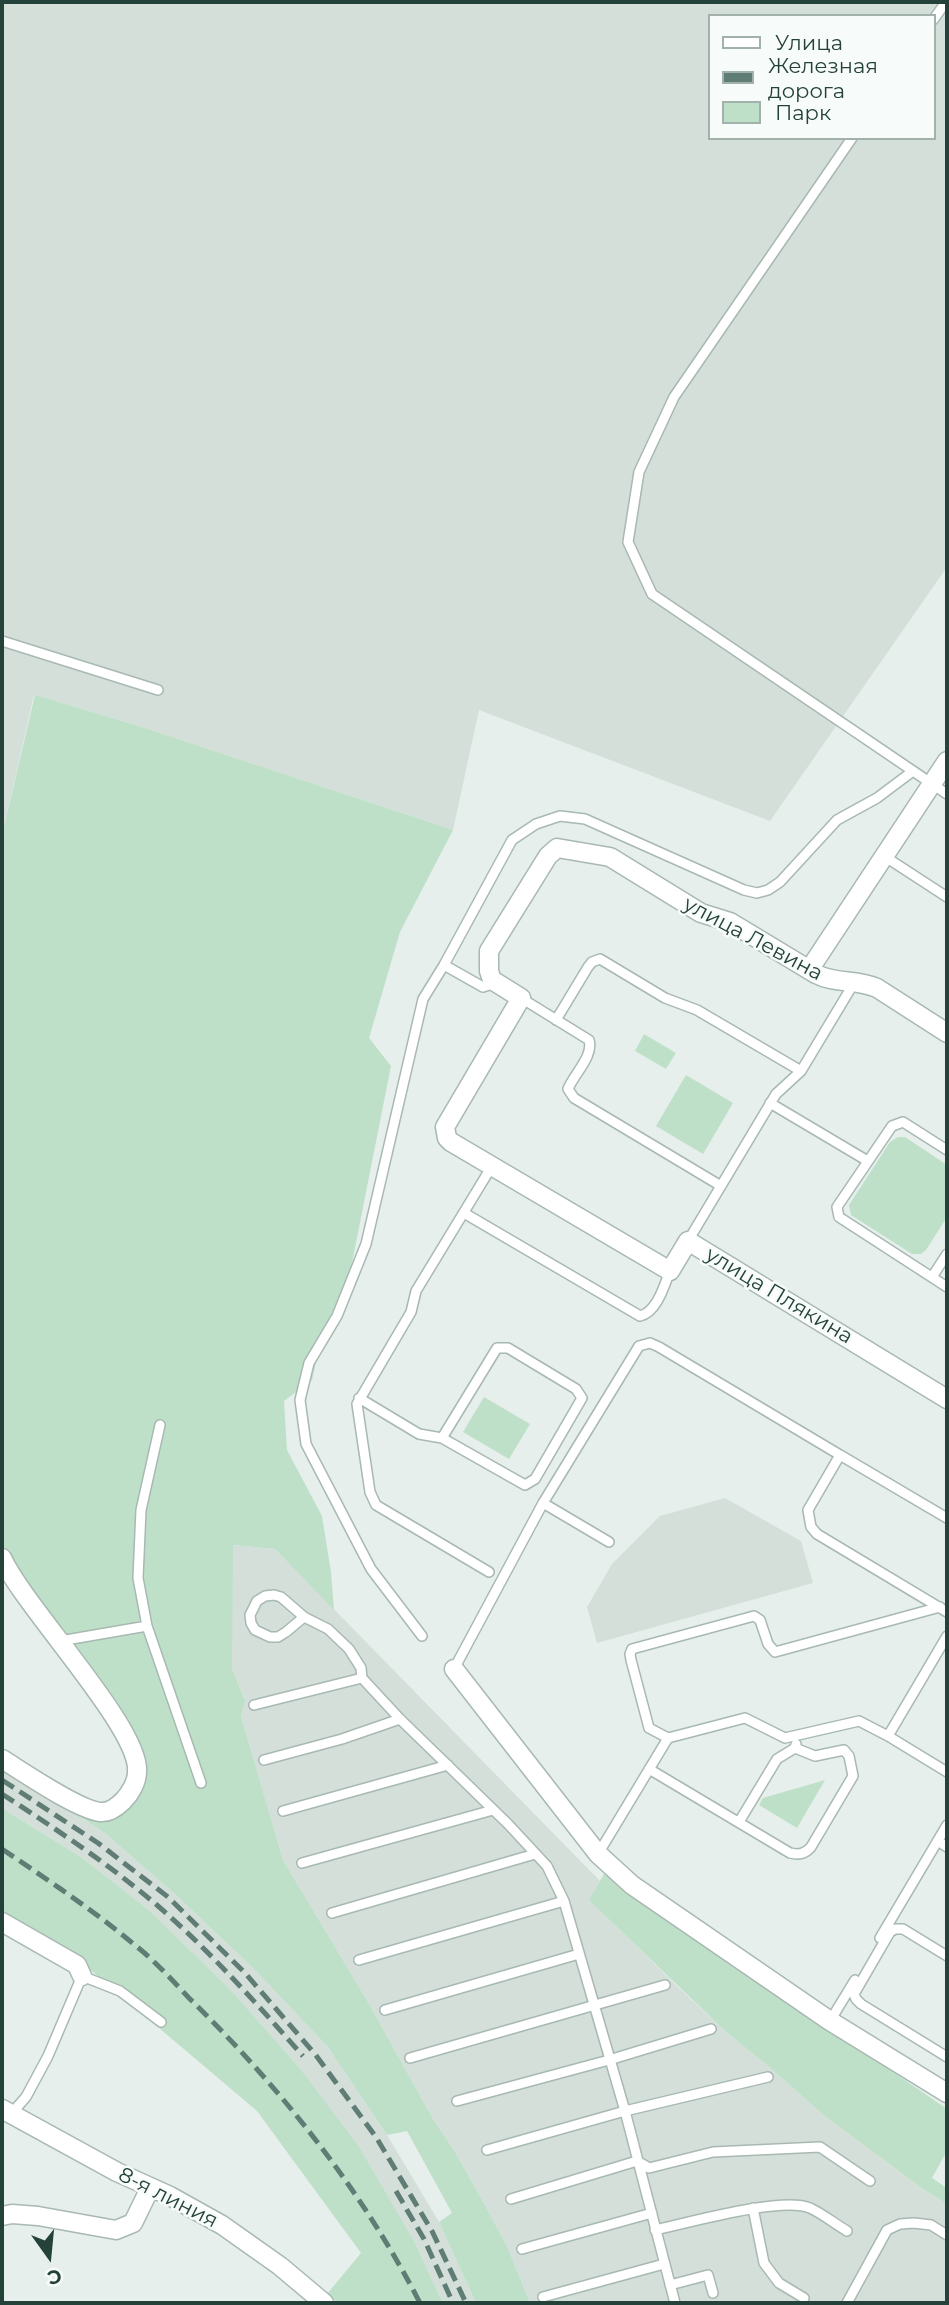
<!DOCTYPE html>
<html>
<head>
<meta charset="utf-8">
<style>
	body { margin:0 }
	#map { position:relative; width:949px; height:2305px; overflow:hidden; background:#e6efeb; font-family:Montserrat,sans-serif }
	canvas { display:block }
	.frame { position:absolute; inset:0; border:4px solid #24423a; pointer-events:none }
	.legend { position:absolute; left:708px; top:14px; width:228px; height:126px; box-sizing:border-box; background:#f7fbf9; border:2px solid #a3b1ad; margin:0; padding:9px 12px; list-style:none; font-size:21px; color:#24423a }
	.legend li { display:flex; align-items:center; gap:14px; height:35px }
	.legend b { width:35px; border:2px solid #a3b1ad }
	.north { position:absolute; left:14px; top:2221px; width:70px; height:70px; -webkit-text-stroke:5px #f7fbf9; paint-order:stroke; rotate:165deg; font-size:19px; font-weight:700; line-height:28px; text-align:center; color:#24423a }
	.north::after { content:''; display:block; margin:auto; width:24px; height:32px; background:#24423a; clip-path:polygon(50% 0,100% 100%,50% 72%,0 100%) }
</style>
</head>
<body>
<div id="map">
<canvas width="949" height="2305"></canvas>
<div class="frame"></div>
<ul class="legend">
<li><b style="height:9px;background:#fff"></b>Улица</li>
<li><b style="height:9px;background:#5f7d75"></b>Железная дорога</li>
<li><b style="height:19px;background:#bfe0c8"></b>Парк</li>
</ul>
<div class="north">С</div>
</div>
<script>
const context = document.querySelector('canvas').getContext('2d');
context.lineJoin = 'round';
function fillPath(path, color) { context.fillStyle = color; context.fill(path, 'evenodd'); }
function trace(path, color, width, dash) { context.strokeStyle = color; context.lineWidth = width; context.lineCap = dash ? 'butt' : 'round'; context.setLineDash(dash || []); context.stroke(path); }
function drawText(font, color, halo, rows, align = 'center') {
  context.font = font + ' Montserrat,sans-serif'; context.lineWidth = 5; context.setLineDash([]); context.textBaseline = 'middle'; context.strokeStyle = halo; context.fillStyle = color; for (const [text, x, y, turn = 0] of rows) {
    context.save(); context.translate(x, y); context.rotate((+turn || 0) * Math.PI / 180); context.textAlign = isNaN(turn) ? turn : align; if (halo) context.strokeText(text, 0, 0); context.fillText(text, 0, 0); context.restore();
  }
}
fillPath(new Path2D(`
	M2 2H947V567L770 821 479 710 453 830 142 727 34 695 2 835ZM709 16H933V138H709Z
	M725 1498 801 1541 813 1583 597 1643 587 1607 612 1564 660 1516Z
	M232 1545 275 1549 600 1881 590 1900 679 1988 726 2032 768 2066 826 2117 923 2189 947 2204V2303H530L507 2246 481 2198 454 2150 433 2119 368 2002 283 1860 241 1716 245 1699 232 1668Z
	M2 1766 106 1834 176 1895 254 1969 327 2046 387 2135 439 2222 476 2303H443L415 2243 298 2066 229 1988 150 1911 84 1859 2 1808Z`), '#d4dfda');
fillPath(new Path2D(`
	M35 695 142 727 453 830 400 932 369 1038 391 1066 348 1283 323 1332 312 1380 284 1401 287 1450 322 1516 331 1572 334 1610 275 1549 233 1545 232 1668 245 1700 241 1716 283 1860 368 2002 433 2119 454 2150 481 2198 507 2246 530 2303H476L439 2222 452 2213 407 2131 387 2135 327 2046 254 1969 176 1895 106 1834 43 1792 108 1821 123 1813 142 1775 9 1563 2 1545V835Z
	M644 1034 676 1053 666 1069 635 1051Z
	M686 1075 733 1103 703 1154 656 1126Z
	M898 1137H905L947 1165V1217L926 1250 921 1254H912L851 1215 849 1205 890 1142Z
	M484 1397 530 1424 509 1459 463 1432Z
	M825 1780 797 1828 759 1805 763 1798Z
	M2 1808 84 1859 150 1911 229 1988 298 2066 359 2147 415 2243 443 2303H338L327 2294 361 2253 257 2111 87 1967 2 1916Z
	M604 1874 947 2109V2151L932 2178 947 2188V2204L923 2189 826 2117 768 2066 726 2032 589 1900Z`), '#bfe0c8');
const service = new Path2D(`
	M933 20 946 2
	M852 138 674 397 639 472 628 542 652 594 947 794
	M2 641 158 690
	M884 856 947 897
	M495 983 483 987 444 965 512 840 536 824 560 816 585 819 744 890 757 893 768 890 780 882 837 820 877 798 913 771
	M521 998 589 1040C594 1056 574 1074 568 1089L574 1098 721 1186
	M556 1020 588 967 592 962 600 959 665 998 697 1010 801 1071
	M770 1103 866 1160
	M947 1150 903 1122 892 1126 837 1207 839 1217 947 1287
	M464 1213 640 1316C657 1312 664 1286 670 1271
	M688 1241 776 1094 801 1071 854 983
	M932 1277 947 1254
	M359 1398 419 1434 442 1438 525 1485 535 1479 582 1398 576 1389 508 1348H497L442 1438
	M947 1518 840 1455 808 1510 811 1527 817 1534 947 1612
	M609 1542 543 1503 639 1346 650 1343 659 1347 840 1455
	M489 1572 376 1505 370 1492 357 1404 411 1312 416 1291 492 1166
	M304 1617 286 1632 278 1637H270L255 1630 251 1623 250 1615 257 1601 265 1596 274 1595 281 1597 304 1617 328 1629 349 1649 361 1668 362 1678 400 1719 508 1824 547 1866 564 1901 625 2111 675 2303
	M147 1626 138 1578 141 1510 160 1425
	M422 1636 371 1569 306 1444 300 1400 309 1363 337 1316 366 1244 423 999 444 965
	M947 1636 888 1736 947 1772
	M60 1641 147 1626 201 1783
	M454 1669 543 1503
	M254 1705 362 1678
	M668 1738 649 1728 631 1660 630 1654 632 1649 754 1616 760 1620 768 1644 775 1652 940 1607
	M264 1760 342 1739 400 1719
	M649 1769 790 1853C799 1855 805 1854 811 1847L853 1776 849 1756 844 1750 815 1756 795 1748
	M283 1811 448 1765
	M739 1822 777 1759 795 1748 796 1744
	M938 1841 947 1847
	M598 1854 668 1738 745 1718 785 1738 859 1721 888 1736
	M302 1863 493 1810
	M332 1913 535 1854
	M880 1938 947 1825
	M947 1956 903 1929H895L890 1932 854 1994 856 1999 861 2004 947 2057
	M359 1960 564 1901
	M385 2010 579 1954
	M830 2021 855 1980
	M410 2058 665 1985
	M457 2101 609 2060 711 2029
	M11 2114 26 2097 48 2056 82 1976 120 1991 161 2022
	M487 2150 625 2111 768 2077
	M511 2199 637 2161 649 2168 713 2152 820 2147 870 2181
	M753 2208 764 2263 779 2283 804 2298
	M655 2230C688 2223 782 2196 810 2208 823 2214 835 2224 847 2231
	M522 2249 652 2213
	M670 2285 708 2275 713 2293
	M543 2297 664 2264
	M847 2303 887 2230 900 2224 914 2223 931 2225 947 2235`);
const minor = new Path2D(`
	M809 970 947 761
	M947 1033 877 988C857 979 835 984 816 974L730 922 701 913 610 857 557 848 548 856 489 951V971L492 980 521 998 445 1127 447 1138 451 1142 670 1271 688 1241 947 1399
	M2 1558C25 1608 141 1729 137 1772 137 1782 130 1794 123 1801 117 1807 109 1813 100 1812 77 1809 23 1772 2 1759
	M454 1669 598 1854 632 1885 830 2021 947 2093
	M2 1922 77 1965 82 1976
	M2 2109 117 2172 170 2196 222 2225 280 2266 324 2303
	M2 2216 12 2214 38 2216 116 2230 133 2223 150 2188`);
trace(service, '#a8b8b2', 12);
trace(minor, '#a8b8b2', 21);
trace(service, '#fff', 9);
trace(minor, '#fff', 18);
trace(new Path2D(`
	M2 1780 98 1843 168 1897 245 1973 315 2054 376 2137 432 2231 466 2303
	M2 1794C56 1829 110 1865 158 1906 211 1952 257 2004 303 2056
	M2 1849C48 1880 93 1910 136 1946 155 1961 172 1980 189 1998 280 2087 362 2190 420 2303
	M396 2191 424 2239 453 2303`), '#5f7d75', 5, [14, 7]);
drawText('21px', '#24423a', '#f7fbf9', [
	["улица Левина",753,939,28],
	["улица Плякина",779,1296,31],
	["8-я линия",168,2198,27]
]);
</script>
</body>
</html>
